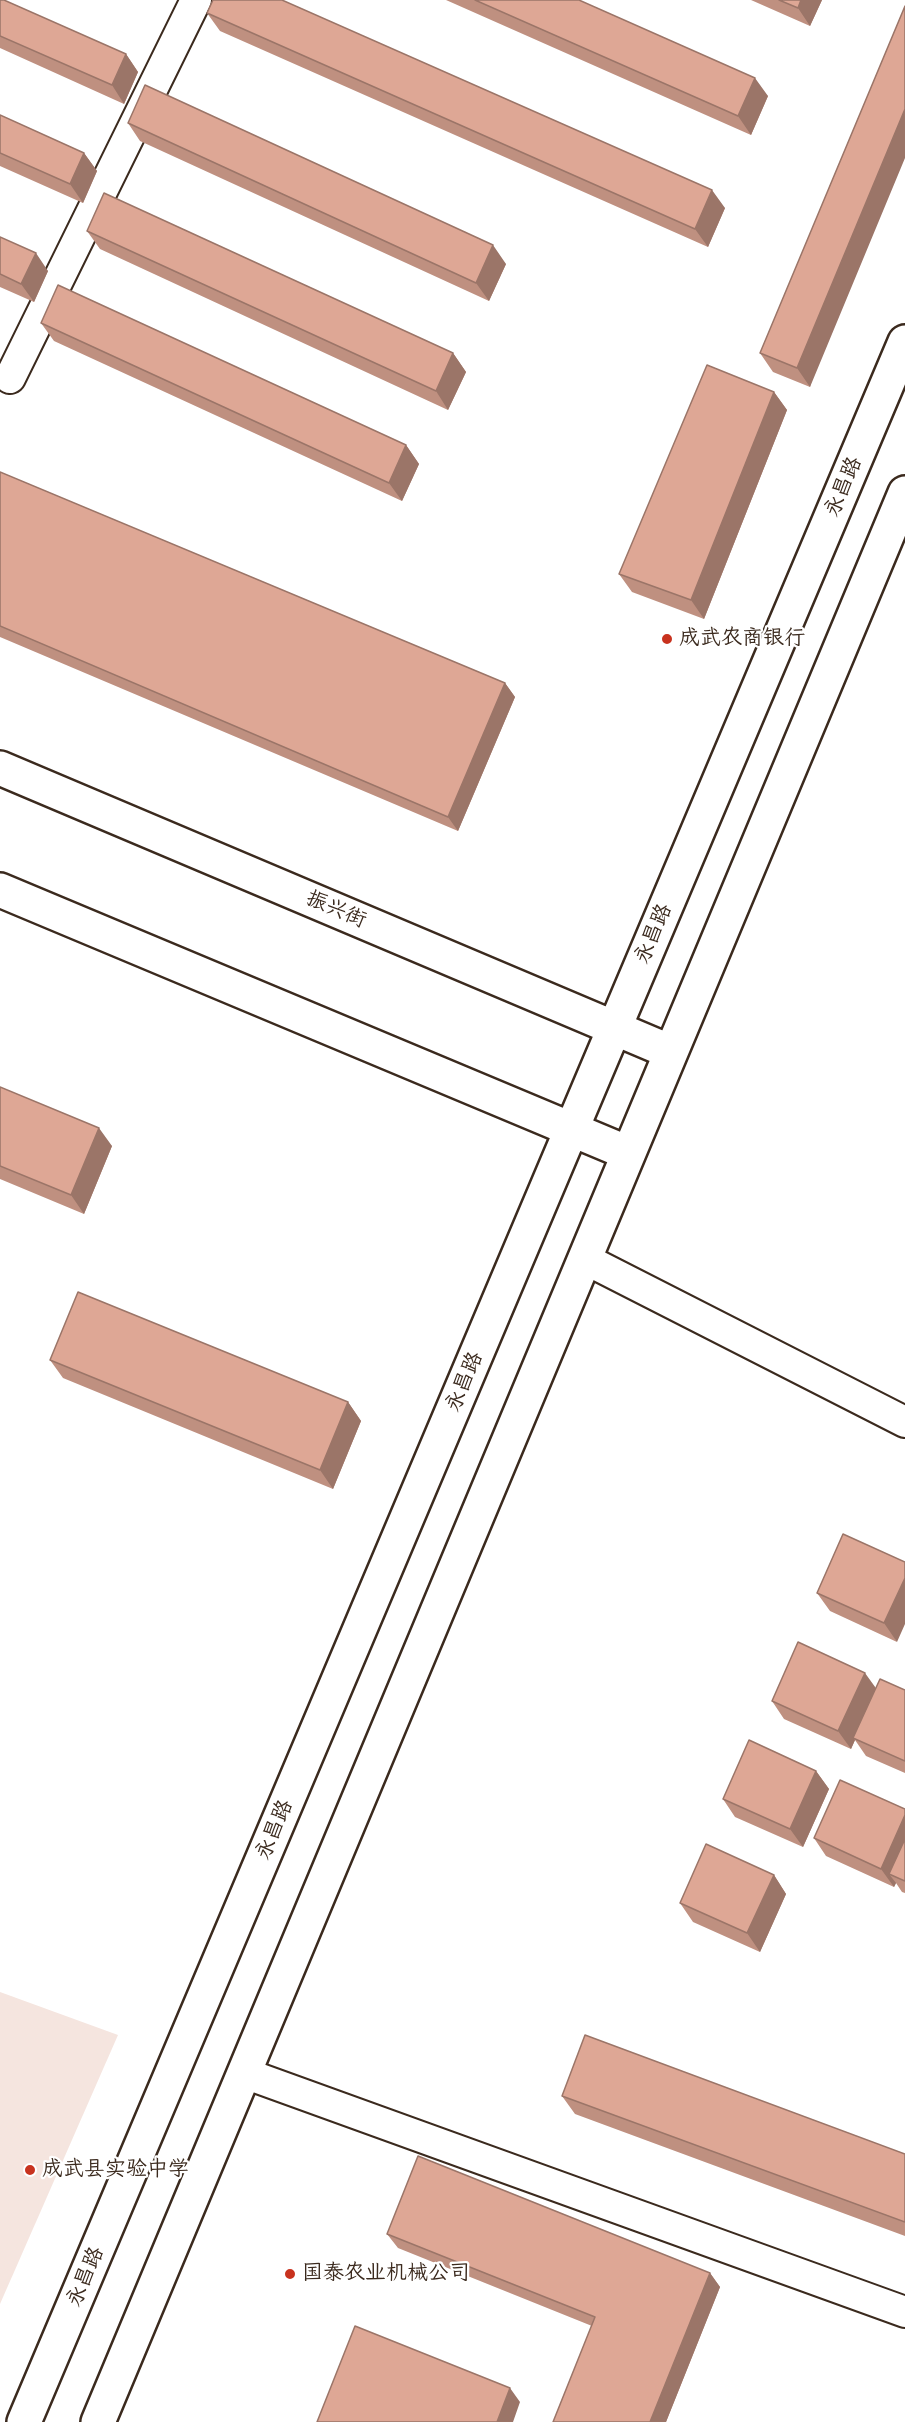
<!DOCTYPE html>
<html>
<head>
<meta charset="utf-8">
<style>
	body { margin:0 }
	canvas { display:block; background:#fff }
</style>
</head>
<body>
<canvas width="905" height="2422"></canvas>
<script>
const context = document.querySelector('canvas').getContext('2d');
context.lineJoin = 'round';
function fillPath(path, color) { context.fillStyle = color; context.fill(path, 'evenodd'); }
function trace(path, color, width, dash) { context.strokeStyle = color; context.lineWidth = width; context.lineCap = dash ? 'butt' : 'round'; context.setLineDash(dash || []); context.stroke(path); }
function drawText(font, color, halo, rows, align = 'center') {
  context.font = font + ' Itim,"LXGW WenKai TC",sans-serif'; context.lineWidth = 4.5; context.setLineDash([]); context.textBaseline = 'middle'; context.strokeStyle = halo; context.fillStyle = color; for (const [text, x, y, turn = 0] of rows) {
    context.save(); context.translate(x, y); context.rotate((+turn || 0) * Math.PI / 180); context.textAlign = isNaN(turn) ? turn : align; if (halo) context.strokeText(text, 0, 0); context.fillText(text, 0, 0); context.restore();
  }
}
fillPath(new Path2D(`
	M0 1992 118 2035 0 2304Z`), '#f5e5df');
const street = new Path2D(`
	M10 378 196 0
	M585 1259 905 1422
	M244 2073 905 2312`);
const secondary = new Path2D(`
	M0 768 671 1052
	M0 890 628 1153
	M24 2422 905 342
	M98 2422 905 493`);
trace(street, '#3b2a1e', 34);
trace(secondary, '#3b2a1e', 38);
trace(street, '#fff', 30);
trace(secondary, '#fff', 33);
fillPath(new Path2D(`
	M0 0 126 54 138 72 124 104 0 48Z
	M446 0H579L768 96 751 135Z
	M751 0H822L810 26Z
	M905 6 810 387 773 372 760 353Z
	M207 13 725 208 708 247 220 31Z
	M0 115 84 153 97 171 83 203 0 166Z
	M128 123 506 264 489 301 140 141Z
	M87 231 453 353 466 372 448 410 100 249Z
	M0 237 48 271 34 302 0 287Z
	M41 323 406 445 419 464 402 501 54 341Z
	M774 392 787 410 704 619 632 592 619 574Z
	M0 472 505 683 515 697 458 831 0 637Z
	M0 1087 112 1146 84 1214 0 1179Z
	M50 1360 348 1402 361 1421 333 1489 63 1378Z
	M843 1534 897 1642 830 1611 817 1593Z
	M876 1688 905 1690V1773L866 1756 855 1740 851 1749 784 1719 772 1701Z
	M816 1771 829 1789 803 1847 735 1817 723 1799Z
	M905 1809V1893L902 1892 896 1883 894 1887 826 1856 814 1838Z
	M774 1875 786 1894 760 1952 693 1922 680 1903Z
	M562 2096 905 2154V2236L575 2114Z
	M387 2234 710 2273 720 2287 666 2422H553L592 2326 398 2248Z`), '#bf9080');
fillPath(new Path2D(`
	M801 0H822L810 26 798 8Z
	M126 54 138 72 124 104 112 85Z
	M755 78 768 96 751 135 738 116Z
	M905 109V158L810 387 797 368Z
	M84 153 97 171 83 203 70 184Z
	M712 190 725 208 708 247 695 229Z
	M493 245 506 264 489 301 476 283Z
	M36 253 48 271 34 302 21 284Z
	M453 353 466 372 448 410 436 391Z
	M774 392 787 410 704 619 691 600Z
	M406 445 419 464 402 501 389 483Z
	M505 683 515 697 458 831 448 817Z
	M99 1128 112 1146 84 1214 71 1195Z
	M348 1402 361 1421 333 1489 320 1470Z
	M905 1578V1624L897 1642 884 1623Z
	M865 1673 878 1691 853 1738 855 1740 851 1749 838 1731Z
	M816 1771 829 1789 803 1847 790 1829Z
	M905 1815V1862L889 1874 896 1883 894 1887 881 1869Z
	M774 1875 786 1894 760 1952 747 1933Z
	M710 2273 720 2287 666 2422H650Z
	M510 2388 520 2402 513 2422H497Z`), '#9b7568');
const building = new Path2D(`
	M0 0H4L126 54 112 85 0 36Z
	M213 0H282L712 190 695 229 207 13Z
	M475 0H579L755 78 738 116Z
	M779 0H801L798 8Z
	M905 6V109L797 368 760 353Z
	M145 85 493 245 476 283 128 123Z
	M0 115 84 153 70 184 0 153Z
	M104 193 453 353 436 391 87 231Z
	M0 237 36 253 21 284 0 274Z
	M58 285 406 445 389 483 41 323Z
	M707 365 774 392 691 600 619 574Z
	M0 472 505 683 448 817 0 626Z
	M0 1087 99 1128 71 1195 0 1166Z
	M78 1292 348 1402 320 1470 50 1360Z
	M843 1534 905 1562V1578L884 1623 817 1593Z
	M798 1642 865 1673 838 1731 772 1701Z
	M880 1679 905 1690V1761L853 1738Z
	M749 1740 816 1771 790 1829 723 1799Z
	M840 1780 905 1809V1815L881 1869 814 1838Z
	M905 1839V1881L889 1874Z
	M706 1844 774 1875 747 1933 680 1903Z
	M585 2035 905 2154V2222L562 2096Z
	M418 2156 710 2273 650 2422H553L595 2317 387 2234Z
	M355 2326 510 2388 497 2422H317Z`);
fillPath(building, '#dea795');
trace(building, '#9b7568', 1.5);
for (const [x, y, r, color] of [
	[667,639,6,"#c8321e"],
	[30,2170,6,"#c8321e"],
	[290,2274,6,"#c8321e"]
]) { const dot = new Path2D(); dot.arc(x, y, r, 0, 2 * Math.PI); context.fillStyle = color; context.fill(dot); trace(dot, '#fff', 2); }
drawText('21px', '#3b2a1e', '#fff', [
	["永昌路",844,487,-67],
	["振兴街",336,910,23],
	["永昌路",654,934,-67],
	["永昌路",465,1382,-67],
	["永昌路",275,1830,-67],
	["永昌路",86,2277,-67]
]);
drawText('21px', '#3b2a1e', '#fff', [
	["成武农商银行",679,639],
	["成武县实验中学",42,2170],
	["国泰农业机械公司",302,2274]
], 'left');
</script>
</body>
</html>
